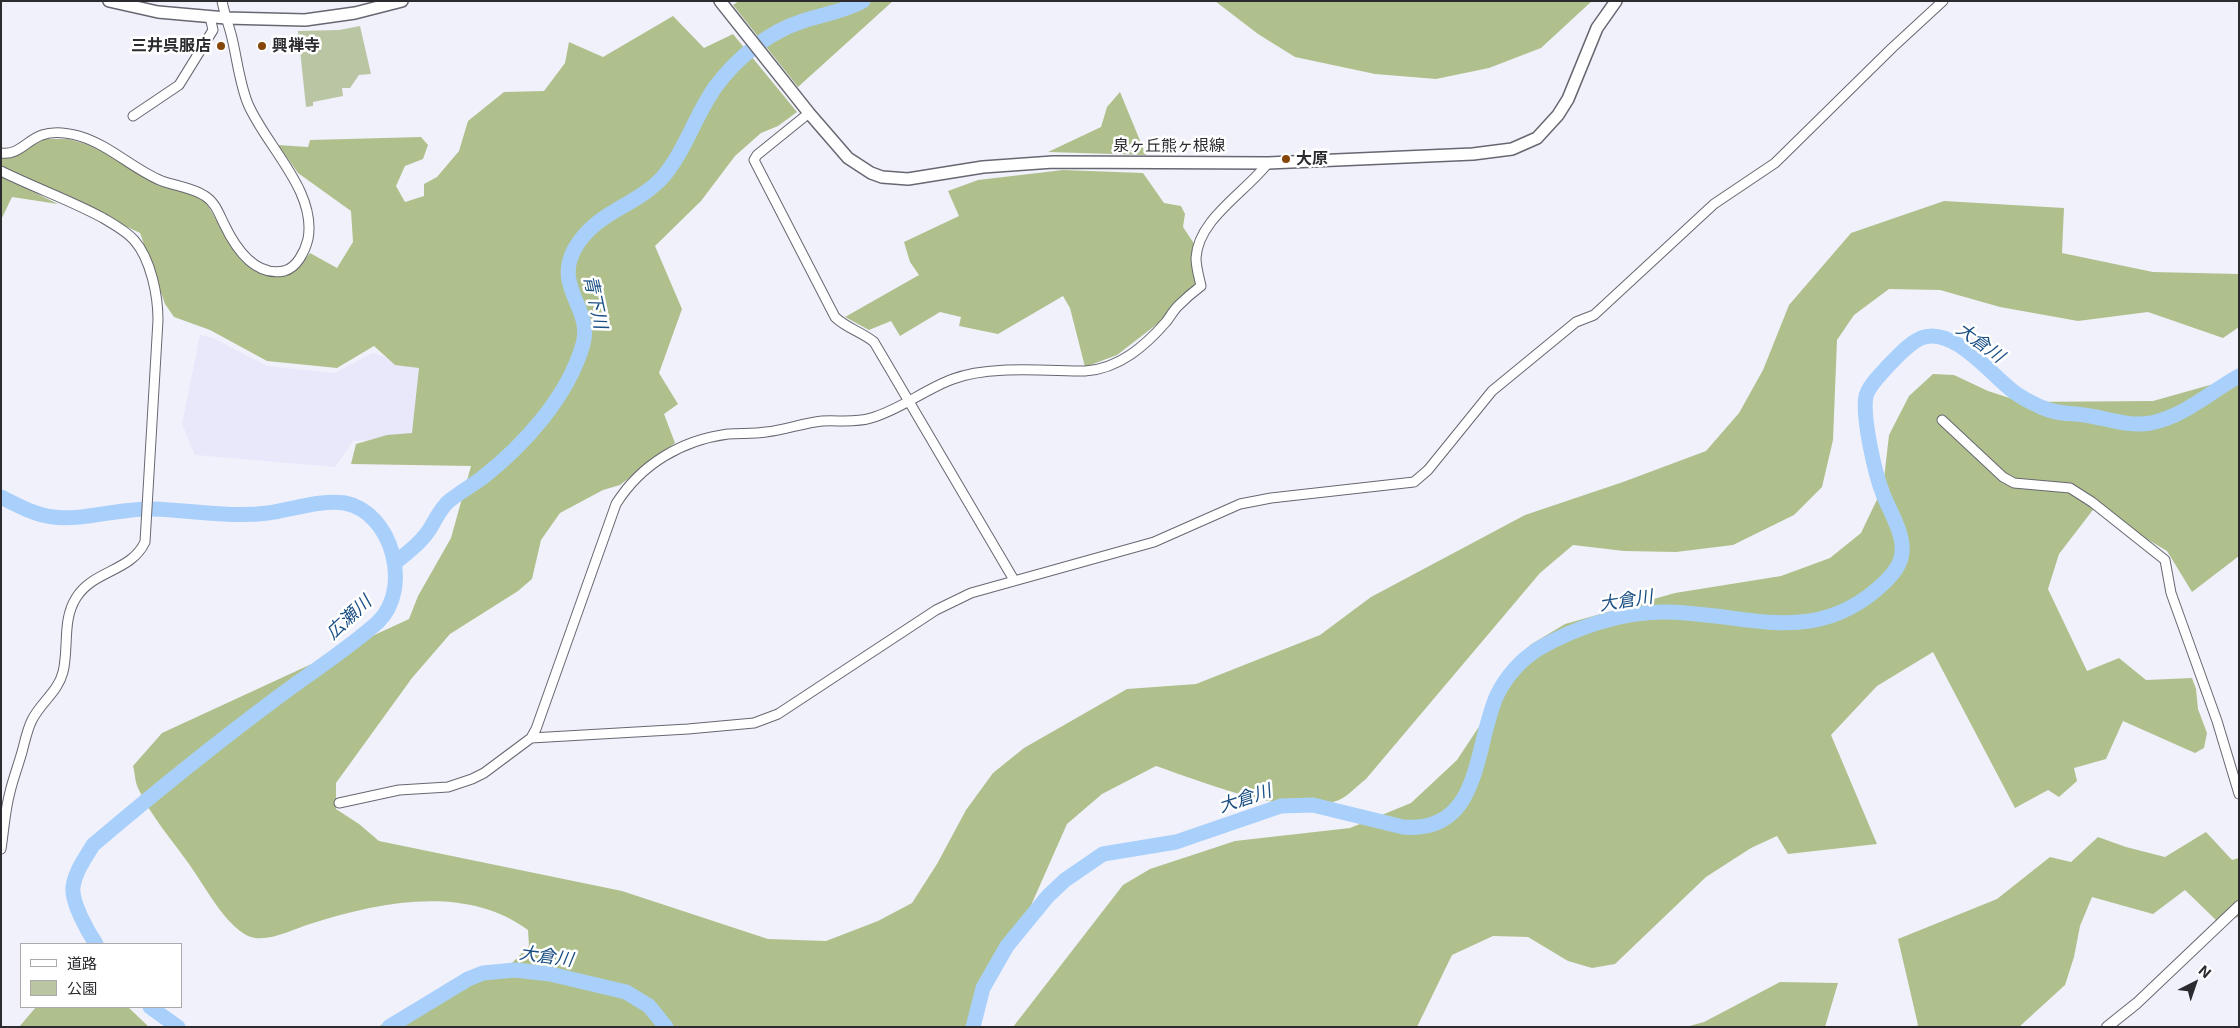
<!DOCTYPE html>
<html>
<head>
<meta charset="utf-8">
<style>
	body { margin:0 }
	#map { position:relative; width:2240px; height:1028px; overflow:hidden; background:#f1f1fc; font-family:Inter,"Noto Sans JP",sans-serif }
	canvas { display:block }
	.frame { position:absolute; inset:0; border:2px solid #2b2b30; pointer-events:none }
	.legend { position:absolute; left:20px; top:943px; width:162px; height:65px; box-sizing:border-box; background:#fff; border:1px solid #aaaaac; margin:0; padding:6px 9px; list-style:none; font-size:15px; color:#2b2b30 }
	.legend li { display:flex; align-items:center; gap:10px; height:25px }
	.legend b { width:25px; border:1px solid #aaaaac }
	.north { position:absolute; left:2170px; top:958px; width:50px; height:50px; -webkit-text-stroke:4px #fff; paint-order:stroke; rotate:41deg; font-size:14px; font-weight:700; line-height:20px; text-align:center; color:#2b2b30 }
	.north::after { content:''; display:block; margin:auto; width:18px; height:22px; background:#2b2b30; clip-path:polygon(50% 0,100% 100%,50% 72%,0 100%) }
</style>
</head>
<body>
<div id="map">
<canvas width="2240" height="1028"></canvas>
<div class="frame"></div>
<ul class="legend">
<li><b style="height:6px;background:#fff"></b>道路</li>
<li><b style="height:14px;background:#bac5a4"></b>公園</li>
</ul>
<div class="north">N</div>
</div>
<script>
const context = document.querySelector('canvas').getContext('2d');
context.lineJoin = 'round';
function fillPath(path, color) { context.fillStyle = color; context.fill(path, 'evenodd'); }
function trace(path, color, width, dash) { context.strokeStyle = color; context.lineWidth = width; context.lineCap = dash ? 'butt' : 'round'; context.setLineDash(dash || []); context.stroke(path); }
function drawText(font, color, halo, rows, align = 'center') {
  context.font = font + ' Inter,"Noto Sans JP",sans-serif'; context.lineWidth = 5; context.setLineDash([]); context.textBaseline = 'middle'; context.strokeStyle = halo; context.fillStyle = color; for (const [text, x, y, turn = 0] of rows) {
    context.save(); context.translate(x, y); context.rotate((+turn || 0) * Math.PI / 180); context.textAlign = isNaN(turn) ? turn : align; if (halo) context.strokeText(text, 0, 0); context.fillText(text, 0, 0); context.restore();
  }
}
fillPath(new Path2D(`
	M200 335 213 338 267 366 334 373 373 353 427 371 414 437 353 441 335 467 195 455 182 424Z`), '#e9e8fb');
fillPath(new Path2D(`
	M360 26 371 74 359 75 350 88H342L343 96 313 102V106L306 107 298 31 339 30Z`), '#bac5a4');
fillPath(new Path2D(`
	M739 1H893L798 87 733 5Z
	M1215 1H1592L1541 48 1489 68 1436 79 1375 74 1295 57 1258 34Z
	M673 16 704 48 733 34 797 112 778 126 761 133 735 156 701 201 655 246 682 309 659 373 678 404 664 414 675 443 620 485 603 490 560 513 541 540 532 579 518 591 450 634 412 678 336 783V809L359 824 379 841 622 891 768 939 826 941 878 921 912 903 937 864 966 810 993 773 1024 748 1127 689 1196 684 1320 635 1371 597 1525 515 1623 482 1706 451 1739 413 1763 370 1789 305 1851 233 1944 201 2064 208 2062 253 2153 272 2239 274V327L2223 338 2148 312 2078 321 2000 307 1940 290 1889 289 1854 315 1837 340 1833 440 1822 487 1794 515 1733 545 1676 552 1624 551 1573 545 1540 573 1366 779C1358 785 1348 796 1339 800 1292 819 1203 782 1156 766L1102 794 1067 824 1017 937 969 1027H378L414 1004 512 963 529 946 528 930C465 884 380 902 310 924 293 929 266 944 248 936 225 925 204 885 189 864 172 840 150 815 138 788 135 782 135 773 133 766L162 733 409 619 418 596 451 538 471 466 351 464 356 444 387 435 412 433 419 368 395 365 374 346 337 368 267 361 210 330 174 317 165 304 140 233 1 167V156L18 154 45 139H68L86 144 202 198C223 223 233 271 270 276 294 278 296 270 310 253L337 268 353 242 351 211 298 173 278 145 308 147 310 140 421 137 428 145 423 159 405 166 396 186 405 202 424 196V184L437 177 459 151 468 121 504 92 544 91 565 63 569 42 603 57Z
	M1120 92 1146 155 1048 152 1101 127 1107 107Z
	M1063 170 1143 173 1164 203 1181 206 1185 214 1183 227 1195 245 1192 258 1196 283 1174 303 1161 321 1117 355 1085 367 1070 308 1063 296 998 334 959 326 961 317 940 312 900 336 891 321 869 330 845 317 919 275 910 262 904 242 959 216 948 191 978 180Z
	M1 176 58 204 12 197 1 220Z
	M2239 369V556L2192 592 2167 551 2142 536 2099 502 2059 554 2048 589 2087 671 2119 658 2146 680 2192 678 2196 689 2198 709 2207 733 2204 748 2195 753 2123 721 2106 759 2074 768 2077 781 2059 797 2048 790 2015 808 1933 652 1877 686 1831 735 1877 844 1788 854 1777 836 1751 848 1706 877 1615 964 1592 968 1568 961 1528 937 1493 936 1452 955 1417 1027H1013L1123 885 1150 869 1235 841 1350 828 1411 803 1457 760 1486 716 1504 680 1530 645 1565 624 1675 593 1781 576 1830 558 1861 533 1883 487 1889 435 1909 396 1933 374 1954 375 1988 391 2022 402 2153 401 2217 383Z
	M2206 832 2232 860 2239 858V917L2218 922 2185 890 2153 914 2092 897 2080 926 2074 957 2065 985 2019 1027H1915L1918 1025 1898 939 1997 899 2050 857 2071 862 2098 837 2126 847 2165 857Z
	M1780 982 1838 983 1825 1027H1686L1704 1022Z
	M36 1007H128L149 1027H19Z`), '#b0c08c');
trace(new Path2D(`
	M1 497C17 505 35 515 53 517 83 521 120 508 152 509 191 510 229 518 268 513 290 510 323 499 345 503 392 512 413 588 378 622 347 650 311 672 278 697 215 744 153 794 93 845 85 858 75 872 73 887 71 902 88 932 96 944
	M395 563C408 552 423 541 431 527 437 517 440 509 449 501 459 493 471 486 482 478 524 445 568 397 583 344 593 309 554 288 574 250 594 212 635 207 662 178 685 152 695 115 716 86 737 58 768 32 803 21 824 14 843 12 863 1
	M150 1007 178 1027
	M389 1027 468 979 483 973 515 970 550 974 626 992 649 1006 666 1027
	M973 1027 983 988 1007 946 1048 896 1065 880 1103 854 1176 842 1281 806 1313 805 1403 827C1482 834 1474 746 1497 695 1506 677 1521 660 1538 649 1574 628 1621 612 1663 612 1747 612 1816 651 1887 580 1894 573 1901 563 1902 553 1904 533 1890 512 1883 494 1875 474 1862 417 1866 396 1869 385 1881 374 1888 366 1898 356 1908 344 1921 338 1953 325 1991 375 2014 392 2022 398 2032 403 2041 407 2055 414 2069 413 2084 415 2107 418 2127 427 2151 423 2185 416 2210 392 2239 376`), '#a9d0fb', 15);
const minor = new Path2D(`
	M809 113 757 155 754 160 835 317C846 328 862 332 874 342L1014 580
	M133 116 179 85 213 30 210 17
	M1 153C18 156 27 140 42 135 53 131 68 133 79 136 110 145 134 170 162 181 176 186 193 188 205 196 215 202 219 214 224 224 235 247 254 277 284 271 297 268 305 251 308 239 317 191 266 146 248 104 239 82 237 57 231 34 228 23 224 12 222 1
	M1 171C35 188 70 200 103 218 113 224 126 231 134 240 151 259 158 296 158 320L145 542C131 572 93 570 76 598 62 620 69 648 63 672 58 692 41 702 32 720 27 730 25 741 22 752 18 766 13 779 10 792 5 810 4 830 1 849
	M1942 420 2003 477 2014 483 2070 488 2092 502 2165 560 2171 593 2217 721 2239 794
	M531 738 688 729 754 723 778 714 936 610 971 593 1154 542 1240 504 1271 498 1414 482 1428 470 1492 391 1576 322 1594 315 1714 204 1775 163 1892 48 1943 1
	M339 803 399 790 448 787 472 779 484 773 531 738 536 729 616 504C641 464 682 440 728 434 741 433 754 434 766 432 785 430 803 423 822 421 839 420 855 423 871 418 900 410 925 389 953 379 989 365 1047 371 1085 371 1119 369 1145 346 1166 322 1170 317 1173 311 1178 306 1185 299 1193 292 1201 286 1199 277 1196 267 1196 258 1198 219 1246 192 1268 163`);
const tertiary = new Path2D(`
	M2107 1027 2137 1003 2239 906`);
const secondary = new Path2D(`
	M109 1 158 12 226 18 305 20 355 13 402 1
	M720 1 809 113 848 158 871 173 882 177 908 179 983 167 1053 162 1268 163 1473 154 1512 149 1537 138 1558 115 1568 99 1597 28 1616 1`);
trace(minor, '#676771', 11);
trace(tertiary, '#676771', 12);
trace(secondary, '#676771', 14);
trace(minor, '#fff', 9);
trace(tertiary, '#fff', 10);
trace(secondary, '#fff', 11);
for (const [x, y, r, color] of [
	[221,46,5,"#854608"],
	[262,46,5,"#854608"],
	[1286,159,5,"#854608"]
]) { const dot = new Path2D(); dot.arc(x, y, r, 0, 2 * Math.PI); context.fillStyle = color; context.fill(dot); trace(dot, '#fff', 2); }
drawText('bold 16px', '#2b2b30', '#fff', [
	["三井呉服店",211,46,"right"],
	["興禅寺",272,46],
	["大原",1296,159]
], 'left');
drawText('16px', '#2b2b30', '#fff', [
	["泉ヶ丘熊ヶ根線",1169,146]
]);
drawText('italic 18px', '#1a4f84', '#fff', [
	["青下川",595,302,78],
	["大倉川",1980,343,36],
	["大倉川",1626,601,-9],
	["広瀬川",349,618,-43],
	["大倉川",1245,799,-18],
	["大倉川",546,957,8]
]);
</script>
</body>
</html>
